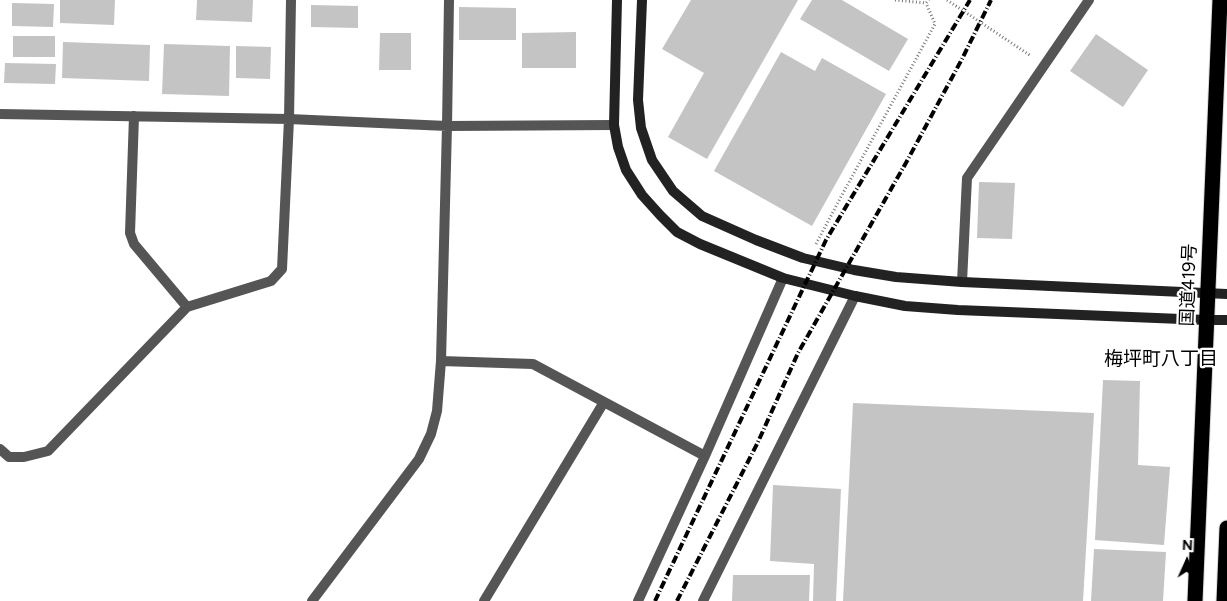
<!DOCTYPE html>
<html>
<head>
<meta charset="utf-8">
<style>
	body { margin:0 }
	#map { position:relative; width:1227px; height:601px; overflow:hidden; background:#fff; font-family:Figtree,sans-serif }
	canvas { display:block }
	.north { position:absolute; left:1162px; top:536px; width:50px; height:50px; -webkit-text-stroke:4px #fff; paint-order:stroke; rotate:2deg; font-size:14px; font-weight:700; line-height:20px; text-align:center; color:#000 }
	.north::after { content:''; display:block; margin:auto; width:18px; height:22px; background:#000; clip-path:polygon(50% 0,100% 100%,50% 72%,0 100%) }
</style>
</head>
<body>
<div id="map">
<canvas width="1227" height="601"></canvas>
<div class="north">N</div>
</div>
<script>
const context = document.querySelector('canvas').getContext('2d');
context.lineJoin = 'round';
function fillPath(path, color) { context.fillStyle = color; context.fill(path, 'evenodd'); }
function trace(path, color, width, dash) { context.strokeStyle = color; context.lineWidth = width; context.lineCap = dash ? 'butt' : 'round'; context.setLineDash(dash || []); context.stroke(path); }
function drawText(font, color, halo, rows, align = 'center') {
  context.font = font + ' Figtree,"Noto Sans JP",sans-serif'; context.lineWidth = 4.5; context.setLineDash([]); context.textBaseline = 'middle'; context.strokeStyle = halo; context.fillStyle = color; for (const [text, x, y, turn = 0] of rows) {
    context.save(); context.translate(x, y); context.rotate((+turn || 0) * Math.PI / 180); context.textAlign = isNaN(turn) ? turn : align; if (halo) context.strokeText(text, 0, 0); context.fillText(text, 0, 0); context.restore();
  }
}
fillPath(new Path2D(`
	M60 0H115L114 25 60 23Z
	M197 0H253L252 22 196 20Z
	M691 0H798L707 159 668 137 704 73 662 49Z
	M812 0H842L908 39 889 71 800 19Z
	M12 3 54 4 53 27 12 26Z
	M311 5 358 6V28L311 27Z
	M459 7 516 8V40H459Z
	M576 32V68H522V33Z
	M380 33H411V70H379Z
	M1096 34 1148 70 1123 107 1070 71Z
	M13 36H55V57H13Z
	M63 42 150 45 149 81 62 78Z
	M164 44 230 46 229 96 162 94Z
	M236 46 271 47 270 79 236 78Z
	M781 52 815 71 822 58 886 94 812 226 714 171Z
	M5 63 56 64 55 84 4 83Z
	M979 182 1015 183 1012 239 977 238Z
	M1103 380 1140 381 1138 465 1170 467 1164 545 1095 540Z
	M853 403 1094 413 1083 601H843Z
	M773 485 841 489 836 601H813L814 564 770 561Z
	M1094 549 1166 552 1163 601H1091Z
	M733 575H810L809 601H732Z`), '#c4c4c4');
const highway = new Path2D(`
	M1195 601 1220 0
	M1224 601 1227 528`);
trace(highway, '#dbdbdb', 17);
trace(new Path2D(`
	M895 0 926 3 929 0
	M947 0 1031 56
	M816 244 842 195 935 24 926 3`), '#777', 3, [1, 2.5]);
trace(new Path2D(`
	M0 114 289 119 447 126 614 125
	M134 116 130 233 134 244 187 307
	M962 282 967 178 1089 0
	M441 361 533 364 705 456
	M0 449 9 457H24L48 451 187 307 271 281 282 269 289 119 291 0
	M312 601 419 459 431 434 437 411 441 361 447 126 449 0
	M484 601 604 402
	M638 601 705 456 783 278
	M703 601 855 296`), '#555', 10);
trace(new Path2D(`
	M617 0 614 125 618 147 626 170 642 195 660 215 677 232 700 244 783 278 855 296 905 306 958 310 1206 320H1227
	M642 0 638 100 641 128 652 160 673 191 702 216 756 240 803 258 854 270 896 277 962 282 1227 294`), '#222', 10);
trace(highway, '#000', 15);
trace(new Path2D(`
	M655 601 826 240 970 0
	M677 601 758 442 798 353 907 161 962 59 991 0`), '#000', 4, [8, 2.5, 1, 2.5]);
drawText('18px', '#000', '#fff', [
	["国道419号",1189,285,-88]
]);
drawText('19px', '#000', '#fff', [
	["梅坪町八丁目",1161,359]
]);
</script>
</body>
</html>
